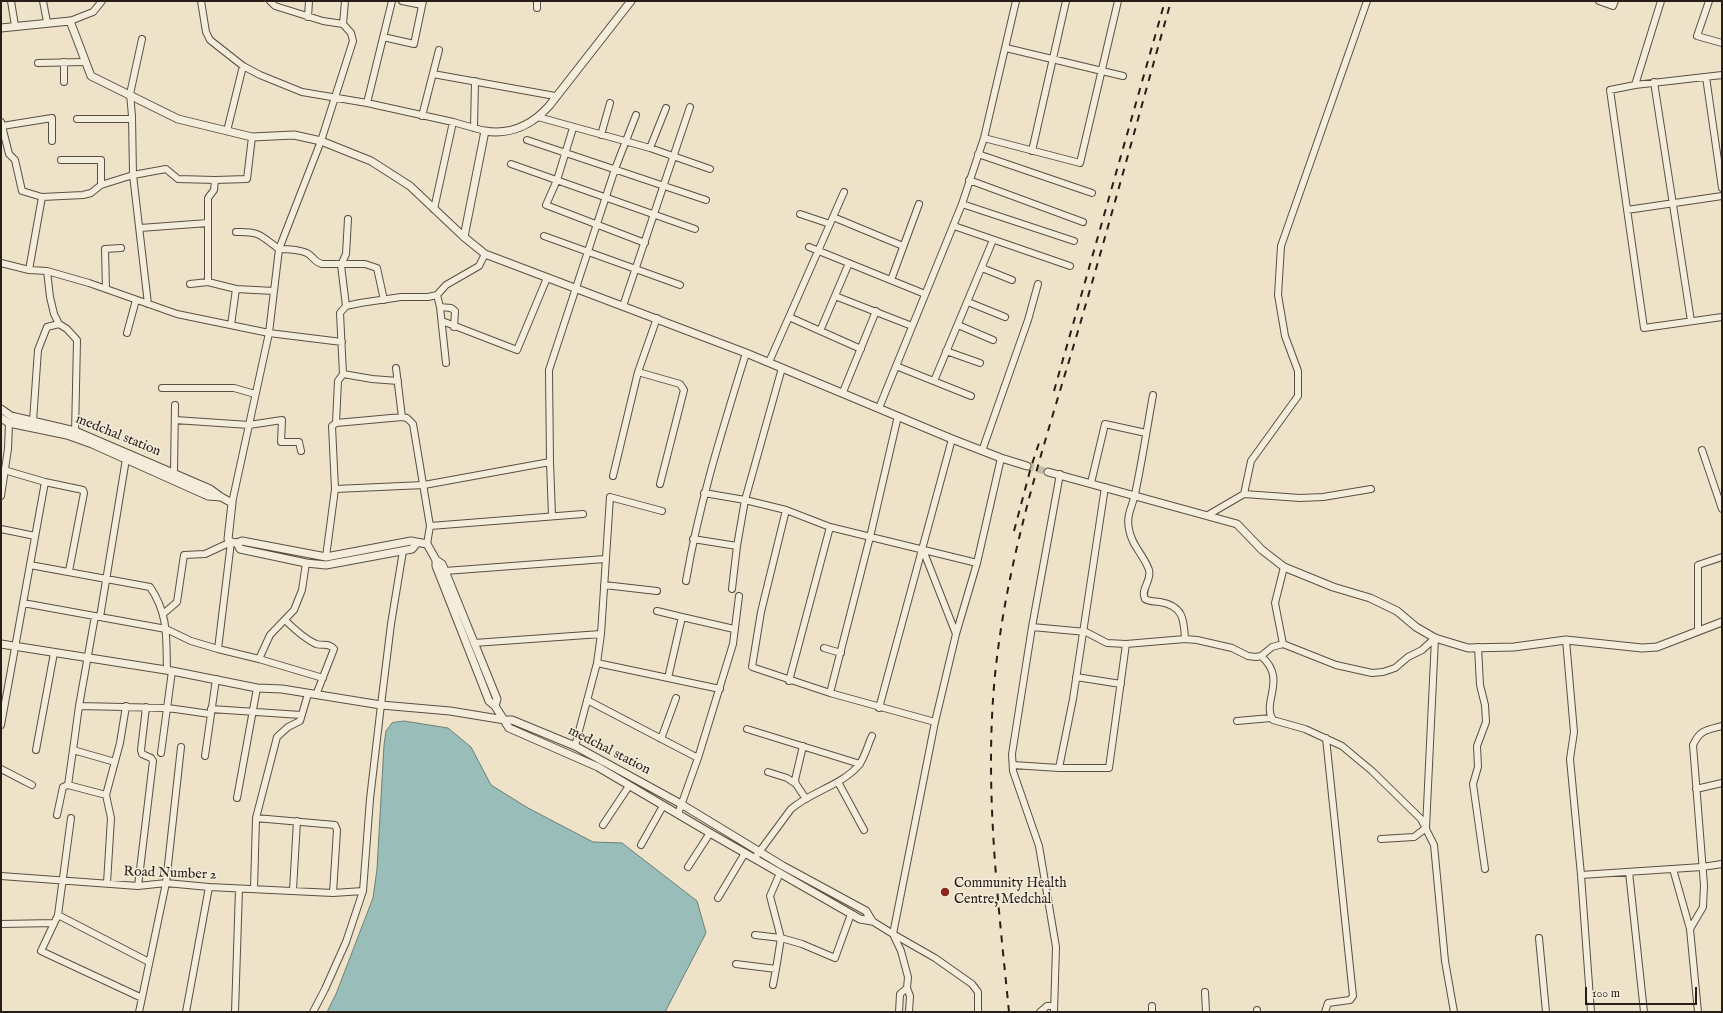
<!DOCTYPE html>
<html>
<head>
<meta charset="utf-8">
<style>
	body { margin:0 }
	#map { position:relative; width:1723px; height:1013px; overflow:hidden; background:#eee3c9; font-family:"IM FELL English",serif }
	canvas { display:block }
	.frame { position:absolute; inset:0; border:2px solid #291e17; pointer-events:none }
	.scale { position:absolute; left:1585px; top:987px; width:112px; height:18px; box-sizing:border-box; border:2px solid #291e17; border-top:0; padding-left:5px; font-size:12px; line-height:14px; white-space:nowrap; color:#291e17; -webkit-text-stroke:3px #f4eddc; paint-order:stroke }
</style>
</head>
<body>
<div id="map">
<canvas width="1723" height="1013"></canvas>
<div class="frame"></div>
<div class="scale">100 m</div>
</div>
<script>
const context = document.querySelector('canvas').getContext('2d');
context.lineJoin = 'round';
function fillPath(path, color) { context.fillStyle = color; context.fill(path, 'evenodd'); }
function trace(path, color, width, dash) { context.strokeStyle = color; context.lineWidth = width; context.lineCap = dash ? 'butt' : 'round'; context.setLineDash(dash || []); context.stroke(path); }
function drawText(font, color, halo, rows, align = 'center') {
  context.font = font + ' "IM FELL English",serif'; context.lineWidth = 3; context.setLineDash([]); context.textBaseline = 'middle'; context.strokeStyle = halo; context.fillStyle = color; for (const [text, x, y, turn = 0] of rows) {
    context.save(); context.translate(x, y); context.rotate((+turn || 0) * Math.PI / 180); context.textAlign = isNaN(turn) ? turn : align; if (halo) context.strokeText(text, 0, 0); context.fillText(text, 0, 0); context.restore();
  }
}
const water = new Path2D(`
	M404 721 448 728 471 747 491 785 528 808 593 842 622 843 697 901 706 933 665 1012H327L336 994 373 898 377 869 384 745 386 731 392 723Z`);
fillPath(water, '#99beb9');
trace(water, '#6c7e78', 1);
trace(new Path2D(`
	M1027 466 1048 472`), '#c7bca5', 7, [7, 3.5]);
const minor = new Path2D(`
	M11 1 15 26
	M43 1 47 22
	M201 1 206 32 210 40 243 66 260 75 302 92 367 103 453 122 485 131
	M402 1 422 5
	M1599 1 1613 6 1615 1
	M1709 1 1697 36 1722 43
	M537 8V1
	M308 17 309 1
	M70 21 93 12 102 1
	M343 24 345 1
	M383 37 414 44 423 1
	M142 39 130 94 132 116 133 175 148 304
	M1006 48 1123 76
	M38 63 85 62
	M433 74 555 96
	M1722 75 1635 85 1610 90 1644 328 1722 317
	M1706 77 1722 188
	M64 82V62
	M1654 82 1691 321
	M1635 85 1661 1
	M367 103 392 1
	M422 116 439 50
	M538 117 650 148 710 169
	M77 119H132
	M1 122 9 154 15 160 22 191 42 197 29 270
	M2 126 52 118V141
	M474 128 475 81
	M573 128 557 180 546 205 645 243
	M227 131 243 66
	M601 135 610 103
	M984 138 1080 163 1118 1
	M527 140 706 200
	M650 148 666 108
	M1032 151 1066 1
	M978 154 1092 193
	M61 160H101V185
	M511 164 695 229
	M969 180 1083 222
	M42 197 83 195 91 193 101 185 133 175 166 169 178 179 215 180 247 179 252 137
	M962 204 1074 241
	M434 209 453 122
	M1627 210 1722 196
	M800 214 830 224
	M833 217 903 246
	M954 226 1070 266
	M140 228 208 223
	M236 232C260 231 261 236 279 249 287 249 300 250 307 253 313 256 314 262 322 264H365L377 268 384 300
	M544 236 680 285
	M809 247 925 294
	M1 263 29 270 47 271 89 283 177 314 269 333 342 342
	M982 268 1012 280
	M47 271 50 297 54 314 59 324 67 329 77 340 75 434
	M891 280 919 204
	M208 282V198L214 190 215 180
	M190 284 208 282 236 289 231 325
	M106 289 105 249 121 248
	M236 289 274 291
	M437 295 440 307 451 308 455 311 454 327
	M835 296 912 326
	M968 302 1005 317
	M346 306 341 265 346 254 348 219
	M623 306 690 107
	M440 307 446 363
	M789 317 844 192
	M442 321 517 350 547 278
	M958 325 993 340
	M820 331 849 263
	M127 333 136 300
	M946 351 980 363
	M769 362 789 317 861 349
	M896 366 971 396
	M396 368 402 417 407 418 413 424 430 526
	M638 372 680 384 684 390 660 484
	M343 374 372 379 398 381
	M934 381 993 240
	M162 388H234L255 394
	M843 392 876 311
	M1153 395C1147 428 1142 462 1135 494 1132 508 1126 515 1129 529 1131 545 1144 555 1149 570 1152 581 1140 589 1145 599 1150 602 1154 601 1160 602 1183 606 1184 619 1185 639
	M879 408 962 204 984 138 1016 1
	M898 416 870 537 830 693 935 722
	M175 420 249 425 282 420 281 442H299L301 451
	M33 421 38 350 47 327 59 324
	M336 423 402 417
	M1702 450 1722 509
	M982 451 1028 320 1038 284
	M550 462 549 370 615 169 636 115
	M4 470 45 482 83 490 84 493 69 571
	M174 473 175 405
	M613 476 638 372 657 318
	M1091 483 1105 424 1146 433
	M335 489 424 485 550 462 552 516
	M704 493 745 500 786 510 830 527 977 563
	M1244 494 1251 461 1298 396V371L1285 336 1278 295 1281 246 1367 1
	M1 496 8 449 9 423
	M232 503 269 333 279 249 321 141 353 41 351 33 343 24 323 21 275 6 270 1
	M786 510 761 612 752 667 830 693
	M1208 515 1244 494 1300 498 1323 497 1371 489
	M1 529 35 536
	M693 539 737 546
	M427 544 430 526 583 514
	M923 550 956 634
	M326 557 335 489 332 426 336 423 338 381 343 374 340 313 346 306 360 303 401 297H428L437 295 446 285 479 266 485 254
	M30 565 150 587C169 615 166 638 167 670
	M445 571 605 559
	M686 581C699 503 723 428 746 353
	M604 585 657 591
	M732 589 737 546 745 500 782 368
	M23 603 166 629 191 641 218 649 259 659 323 678
	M657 611 682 617 668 678
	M163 614 177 602 184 555 205 554 231 542
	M100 617 126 459
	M682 617 734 629
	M285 620C294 629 305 639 316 644 323 646 330 643 334 649L316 695
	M1032 627 1086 632 1107 643 1126 644 1185 639 1197 640 1232 648 1248 656 1256 657 1261 656 1272 647 1283 644 1336 665 1372 673 1383 672 1395 668 1408 657 1422 650 1435 638
	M1698 631V565L1722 557
	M1566 640 1574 732 1570 759 1581 875 1591 1012
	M474 643 601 634
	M1283 644 1275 603 1284 567
	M1478 647 1480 685 1485 705 1486 722 1477 746 1478 767 1473 784 1485 869
	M824 648 841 653
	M218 649 231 542
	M1261 656C1288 679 1261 702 1273 720L1305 729 1342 746 1372 771 1421 819 1434 845 1445 961 1454 1012
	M259 659 270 635 294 610 302 590 306 563
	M597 663 720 689
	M1076 677 1121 684
	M789 681 830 527
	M587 700 698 758
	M79 706 168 708 210 714
	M879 708 952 439
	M211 709 301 715
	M1237 721 1271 718
	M1 725 45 482
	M747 729 860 764
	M661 739 676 698
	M575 746 597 663 601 634 610 497 662 511
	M803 746 795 780 796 784 806 799
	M36 750 54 653
	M73 750 79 706 95 616
	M161 753 172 671
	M205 756 216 679
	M1013 765 1059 768H1109L1126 644
	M1059 768 1073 699 1105 487
	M1 769 32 785
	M768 772 787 778 796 784
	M838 782 864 830
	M68 785 106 795
	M1696 789 1722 783
	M237 798 257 688
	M678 814 698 758 733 644 739 596
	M57 815 63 787 68 785 73 750 115 762
	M71 818 58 915 41 951 142 998
	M256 818 335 825 337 830 333 893
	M603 825 629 786
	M1381 839 1414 837 1426 828 1435 638
	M641 845 663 806
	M757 855 791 809C812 791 841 786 859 765 865 757 868 744 872 736
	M688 867 710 833
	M1673 869 1690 929 1698 1012
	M1629 872 1644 1012
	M1581 875 1702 867 1722 864
	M1 876 138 886 166 883 209 887 333 893 363 891
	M107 883 111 818 106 795 120 743 126 706
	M138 886 153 761 151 758 142 754 141 750 146 707
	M254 889 256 818 277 737 288 727 300 721 308 694
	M293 890 297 821
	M718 898 745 853
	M58 915 149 962
	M872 921 893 934 901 951 908 977 907 988
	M1 924 54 923
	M1690 929 1703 907 1704 885 1693 745C1700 730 1706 730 1722 726
	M755 935 781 938 770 896 780 873
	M1539 938 1546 1012
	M736 964 776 969 781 938 802 944 835 958 851 914
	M773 985 776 969
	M1205 992 1206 1012
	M1152 1006V1012
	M1257 1010V1012
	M139 1012 166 883 181 747
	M186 1012 209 887
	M235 1012 239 889
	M313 1012 325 989 346 942 363 891 370 799 381 705 391 624 403 551
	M899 1012 900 994 907 988 910 996 909 1012
	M978 1012V992L972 984 935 958 893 934 935 722 956 634 977 563 1001 458
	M1040 1012 1047 1006H1054
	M1054 1012 1056 947 1039 846 1013 771 1012 754 1032 627 1060 474
	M1325 1012 1328 1003 1350 1000 1353 996 1326 738`);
const tertiary = new Path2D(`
	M1 28 70 21 91 76 178 119 252 137 294 135 321 141 371 161 410 186 464 237 485 254 746 353 952 439 1001 458 1027 466
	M464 237 485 131C510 135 532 125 549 106L631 1
	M1 409 11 416 75 431 210 489 221 497 232 503 228 539 231 542 237 543
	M1 418 9 423 67 435 92 444 208 496 221 497
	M1048 472 1237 524 1262 550 1284 567 1333 587 1370 598 1397 611 1416 627 1435 638 1468 648 1514 647 1566 640 1642 648 1657 647 1722 622
	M237 543 242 541 326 557 411 541 427 544 436 560 442 564 445 571 497 699 495 706
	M237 543 240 549 306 563 326 565 412 549 417 543
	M436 560V566L489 701 495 706 509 728 598 767 710 833 860 919 872 921
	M1 644 172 671 257 688 282 689 381 705 450 711 505 720H512L575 746 681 804 783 866 866 911 872 921`);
trace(minor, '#5a4f44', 8);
trace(tertiary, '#5a4f44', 9);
trace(minor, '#f4eddc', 6);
trace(tertiary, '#f4eddc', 7);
trace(new Path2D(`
	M1054 391 1165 1
	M1014 531 1031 467 1041 437
	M1009 1012C998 900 984 788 995 675 1007 557 1044 445 1078 331 1110 222 1140 111 1171 1`), '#291e17', 2, [7, 7]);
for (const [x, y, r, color] of [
	[945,892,5,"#8f2418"]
]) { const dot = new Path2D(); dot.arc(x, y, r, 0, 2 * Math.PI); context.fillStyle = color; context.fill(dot); trace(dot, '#f4eddc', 1.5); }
drawText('14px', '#291e17', '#f4eddc', [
	["medchal station",118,436,22],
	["medchal station",609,751,27],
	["Road Number 2",170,874,2]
]);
drawText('14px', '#291e17', '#f4eddc', [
	["Community Health",954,884],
	["Centre, Medchal",954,900]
], 'left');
</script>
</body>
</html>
